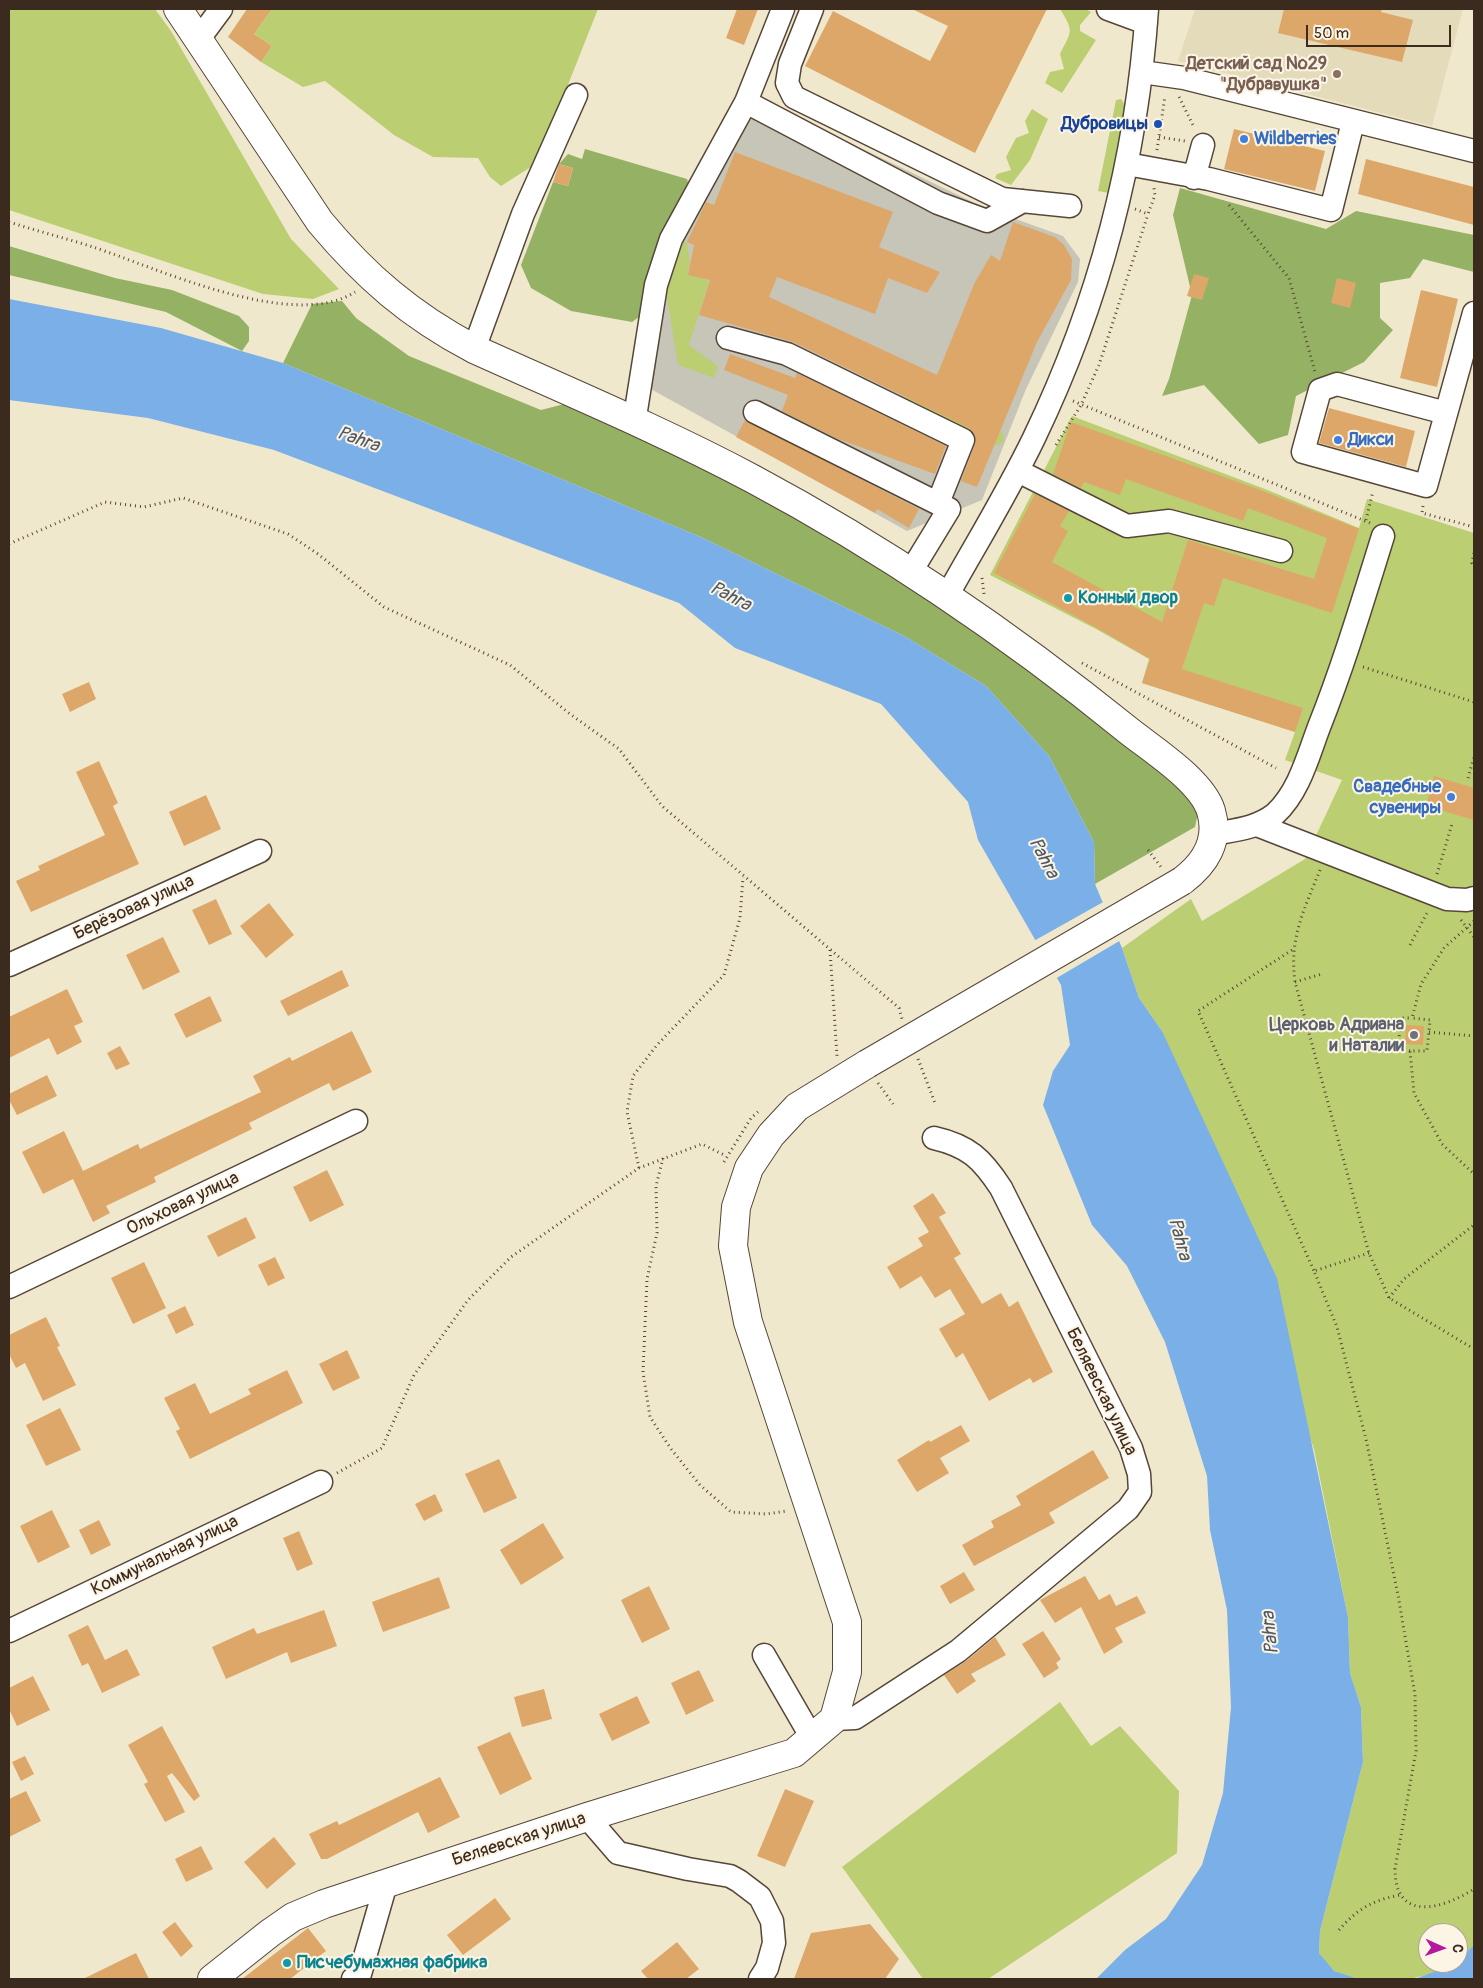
<!DOCTYPE html>
<html>
<head>
<meta charset="utf-8">
<style>
	body { margin:0 }
	#map { position:relative; width:1483px; height:1988px; overflow:hidden; background:#f0e8cc; font-family:Pangolin,sans-serif }
	canvas { display:block }
	.frame { position:absolute; inset:0; border:10px solid #3b2a1e; pointer-events:none }
	.north { position:absolute; left:1418px; top:1923px; width:50px; height:50px; box-sizing:border-box; background:#fcf5e5; border:1px solid #afa495; border-radius:50%; rotate:92deg; font-size:14px; font-weight:700; line-height:20px; text-align:center; color:#3b2a1e }
	.north::after { content:''; display:block; margin:auto; width:18px; height:22px; background:#b5179e; clip-path:polygon(50% 0,100% 100%,50% 72%,0 100%) }
	.scale { position:absolute; left:1306px; top:25px; width:145px; height:22px; box-sizing:border-box; border:2px solid #3b2a1e; border-top:0; padding-left:6px; font-size:15px; line-height:18px; white-space:nowrap; color:#3b2a1e; -webkit-text-stroke:4px #fcf5e5; paint-order:stroke }
</style>
</head>
<body>
<div id="map">
<canvas width="1483" height="1988"></canvas>
<div class="frame"></div>
<div class="north">С</div>
<div class="scale">50 m</div>
</div>
<script>
const context = document.querySelector('canvas').getContext('2d');
context.lineJoin = 'round';
function fillPath(path, color) { context.fillStyle = color; context.fill(path, 'evenodd'); }
function trace(path, color, width, dash) { context.strokeStyle = color; context.lineWidth = width; context.lineCap = dash ? 'butt' : 'round'; context.setLineDash(dash || []); context.stroke(path); }
function drawText(font, color, halo, rows, align = 'center') {
  context.font = font + ' Pangolin,sans-serif'; context.lineWidth = 4; context.setLineDash([]); context.textBaseline = 'middle'; context.strokeStyle = halo; context.fillStyle = color; for (const [text, x, y, turn = 0] of rows) {
    context.save(); context.translate(x, y); context.rotate((+turn || 0) * Math.PI / 180); context.textAlign = isNaN(turn) ? turn : align; if (halo) context.strokeText(text, 0, 0); context.fillText(text, 0, 0); context.restore();
  }
}
fillPath(new Path2D(`
	M1195 9H1463L1432 126 1178 61Z`), '#e3dbba');
fillPath(new Path2D(`
	M759 99 985 208 1063 236 1080 259 1078 282 1026 389 982 500 907 531 649 388 665 286 680 242Z`), '#c6c5b8');
fillPath(new Path2D(`
	M9 9H155L171 31 291 239 339 289 313 299 263 294 9 210Z
	M272 9H598L537 163 501 186 490 177 478 158 433 157 394 135 325 81 303 87 261 62 272 46 254 34Z
	M1060 9H1085L1091 12 1080 25V31L1096 40 1062 93 1045 83 1050 72 1064 69 1060 54C1072 30 1074 32 1060 9Z
	M1121 99 1127 108 1109 193 1098 191 1116 100Z
	M1032 109 1048 119 1030 160 1011 185 995 178 997 174 1011 170 1006 157 1016 138 1029 133 1025 121Z
	M680 242H687L690 263 688 275 704 278 709 282 689 345 718 366 714 378 678 365 665 286Z
	M912 383 1000 431 1003 434 1004 440 999 445C976 444 927 411 905 399Z
	M1072 416 1265 489 1359 528 1367 499 1474 533V1945L1458 1960V1933H1428V1963H1454C1432 1982 1358 1987 1334 1971 1328 1967 1323 1958 1319 1953L1320 1931 1363 1762 1361 1707 1350 1673 1348 1617 1314 1449 1162 1031 1139 998 1122 948 1191 899 1202 921 1305 859 1342 780 1285 760 1295 732 1142 683 1149 659 1096 629 990 575Z
	M1060 1702 1091 1746 1120 1726 1179 1791 1177 1853 988 1979H923L842 1867Z`), '#bcce72');
fillPath(new Path2D(`
	M585 149 687 179 689 185 642 315 632 322 571 311 531 288 521 265 553 182 568 186 573 168 559 164 568 154 582 159Z
	M1180 188 1326 229 1356 211 1474 235V272L1423 259 1410 278 1380 283V318L1393 330 1364 362 1296 396 1288 435 1259 444 1204 385 1162 396 1169 379 1192 295 1173 215Z
	M9 246 115 278 172 290 239 316 249 327V341L242 351 166 312 9 275Z
	M342 301 356 318 409 356 541 410 584 399 842 531 1202 794 1195 827 1095 884 1094 842 1049 756 986 686 906 637 703 538 283 363 312 304Z`), '#95b164');
fillPath(new Path2D(`
	M9 299 161 328 283 363 703 538 906 637 986 686 1049 756 1094 842 1095 884 1122 948 1139 998 1162 1031 1277 1278 1348 1617 1350 1673 1361 1707 1363 1762 1320 1931 1319 1953 1334 1971 1358 1979H1096L1125 1950 1166 1919 1202 1865 1223 1793 1231 1707 1227 1610 1210 1530 1207 1476 1165 1342 1127 1266 1092 1225 1043 1105 1053 1071 1070 1045 1061 985 978 840 968 802 881 704 735 648 679 603 274 450 148 418 9 400Z
	M1474 1945V1979H1415L1458 1963V1960Z`), '#7bafe8');
fillPath(new Path2D(`
	M1105 901 1121 940 1055 979 1032 942Z`), '#f0e8cc');
fillPath(new Path2D(`
	M247 9H272L254 34 272 46 261 62 228 37Z
	M737 9H758L744 45 726 38Z
	M912 9H1047L975 153 805 66 833 11 930 61 948 26Z
	M1284 9H1382L1381 12 1413 20 1402 62 1278 33Z
	M1234 129 1325 151 1315 191 1224 169Z
	M735 152 893 212 879 247 940 272 927 293 888 278 875 314 777 277 769 297 937 375 975 282 991 255 1000 261 1013 222 1055 237 1064 245 1072 259 1071 280 1037 342 977 487 961 481 975 444 974 433 969 428 793 342 699 315 710 280 688 275 694 245 687 242 706 202 714 205Z
	M1366 159 1474 187V225L1358 194Z
	M559 164 573 168 568 186 553 182Z
	M1194 274 1209 278 1202 300 1187 296Z
	M1337 278 1356 283 1350 308 1331 303Z
	M1421 290 1458 299 1437 387 1400 378Z
	M730 354 795 378 797 373 946 446 935 474 838 439 782 411 788 395 724 370Z
	M1329 408 1415 431 1406 467 1319 443Z
	M745 420 919 509 909 528 877 509 875 513 736 437Z
	M1071 422 1255 488 1359 529 1332 613 1223 578 1214 606 1204 603 1182 669 1303 708 1295 732 1142 683 1150 659 1097 628 994 573 1035 494 1069 511 1060 526 1068 531 1052 562 1162 622 1188 540 1314 579 1327 538 1248 508 1243 521 1126 479 1120 495 1084 482 1081 488 1053 474Z
	M89 682 96 699 70 712 62 694Z
	M99 761 118 803 113 806 139 864 31 912 16 881 40 870 38 866 105 835 76 772Z
	M1434 776 1474 788V820L1426 806Z
	M206 795 221 829 184 846 169 812Z
	M216 899 232 934 209 945 192 910Z
	M269 903 294 935 266 958 240 926Z
	M163 937 180 972 143 990 126 955Z
	M342 970 349 986 288 1016 280 1001Z
	M67 989 83 1022 74 1026 82 1042 57 1055 49 1038 9 1058V1017Z
	M210 996 222 1021 186 1038 174 1014Z
	M1406 1025 1424 1026 1423 1045 1405 1044Z
	M352 1031 372 1072 333 1091 329 1083 249 1123 252 1129 154 1177 156 1182 106 1206 110 1213 93 1222 73 1179 43 1194 22 1152 64 1131 83 1171 138 1144 140 1149 261 1092 253 1076 290 1057 292 1061Z
	M120 1046 130 1064 116 1070 107 1053Z
	M47 1075 57 1096 17 1115 9 1100V1094Z
	M327 1170 344 1205 310 1222 293 1187Z
	M933 1193 946 1213 939 1217 961 1254 954 1258 982 1304 1001 1293 1009 1307 1018 1301 1053 1372 1033 1383 1030 1378 989 1401 963 1353 956 1358 939 1329 965 1314 950 1289 935 1298 921 1276 900 1289 887 1267 923 1246 918 1238 929 1232 913 1206Z
	M246 1217 256 1238 218 1257 207 1236Z
	M275 1257 285 1278 268 1286 258 1265Z
	M144 1262 166 1308 133 1324 111 1278Z
	M185 1306 194 1325 176 1334 167 1315Z
	M46 1317 60 1346 57 1347 76 1385 43 1401 25 1363 16 1368 9 1354V1335Z
	M347 1350 360 1378 333 1391 319 1364Z
	M287 1370 303 1403 190 1459 176 1431 180 1429 164 1398 195 1383 210 1414 251 1394 248 1389Z
	M60 1408 81 1450 46 1466 26 1425Z
	M961 1425 970 1441 940 1458 949 1473 917 1492 897 1460 929 1440 930 1442Z
	M1093 1450 1109 1478 1049 1513 1055 1523 974 1566 962 1545 994 1527 991 1521 1021 1505 1016 1496Z
	M499 1459 517 1498 484 1513 465 1474Z
	M435 1494 443 1511 424 1521 415 1504Z
	M52 1510 70 1547 38 1563 20 1526Z
	M99 1520 111 1545 91 1555 79 1530Z
	M543 1523 564 1558 521 1585 500 1550Z
	M299 1531 313 1564 297 1571 283 1538Z
	M964 1572 975 1590 950 1604 940 1586Z
	M1085 1576 1099 1600 1110 1594 1116 1606 1137 1596 1146 1613 1115 1628 1123 1642 1104 1654 1081 1607 1055 1623 1040 1600Z
	M439 1577 450 1608 383 1632 372 1602Z
	M649 1586 670 1629 642 1643 621 1600Z
	M324 1610 337 1646 291 1663 287 1652 226 1679 212 1647 254 1628 257 1634Z
	M88 1625 105 1660 127 1649 140 1675 102 1693 88 1663 82 1666 68 1635Z
	M1043 1631 1061 1659 1056 1663 1059 1668 1044 1678 1022 1644Z
	M995 1637 1006 1655 971 1674 976 1681 957 1694 944 1675 966 1661Z
	M699 1670 714 1701 686 1715 671 1683Z
	M33 1676 50 1710 17 1726 9 1709V1688Z
	M544 1689 552 1719 522 1727 514 1697Z
	M637 1696 650 1723 612 1741 599 1714Z
	M162 1726 200 1796 194 1801 172 1773 167 1776 185 1812 165 1822 144 1784 148 1782 128 1745Z
	M510 1732 532 1779 500 1795 477 1747Z
	M25 1756 34 1774 21 1781 12 1762Z
	M440 1777 460 1817 428 1833 418 1812 327 1859H321L309 1834 337 1821 339 1825Z
	M785 1789 814 1801 785 1867 757 1856Z
	M26 1791 41 1821 9 1837V1799Z
	M274 1837 296 1864 267 1889 244 1862Z
	M201 1846 213 1869 186 1882 175 1859Z
	M495 1898 511 1919 463 1955 447 1935Z
	M175 1922 193 1946 181 1957 162 1932Z
	M870 1924 899 1959 885 1979H794L811 1933Z
	M308 1928 326 1951 290 1979H242Z
	M677 1942 699 1969 686 1979H648L641 1971Z
	M136 1953 149 1979H83Z`), '#dea76a');
const minor = new Path2D(`
	M812 9 790 64 787 83 794 97 1002 199 1070 206
	M1108 9 1146 23
	M198 40 221 9
	M1142 72 1184 78 1474 151
	M746 102 938 203 987 221 1023 201
	M1127 164 1209 179 1331 210 1353 122
	M1194 178 1203 145
	M728 338 787 354 963 440 938 503
	M474 349 523 214 576 95
	M755 412 949 509 910 573
	M1446 413 1337 384 1320 390 1303 452 1426 486 1474 313
	M634 423 656 285 671 239 746 102 783 9
	M1018 471 1127 526 1169 521 1281 551
	M947 596C976 544 1008 492 1034 438 1099 303 1137 157 1147 9
	M1257 825 1447 899 1467 900 1474 898
	M1214 834C1235 830 1258 828 1275 814 1299 792 1308 756 1319 727 1344 664 1363 600 1383 536
	M9 965 260 851
	M9 1287 356 1121
	M9 1631 321 1482
	M764 1655 812 1738
	M834 1719 855 1718 958 1651 1128 1509 1140 1492 1139 1474 1131 1448 1001 1188C982 1159 969 1146 934 1138
	M587 1817 618 1853 688 1869 730 1876 739 1881 760 1897 772 1921 774 1943 767 1968 760 1979
	M353 1979 360 1974 383 1894`);
const major = new Path2D(`
	M178 9 320 222C366 277 410 315 474 349 567 391 663 431 753 479 886 550 1013 637 1129 731 1153 750 1202 781 1211 811 1220 841 1205 864 1182 881
	M212 1979 270 1933 293 1917 324 1904 587 1817 794 1753 834 1719 847 1672V1622L748 1322 733 1246 736 1207 749 1168 771 1135 797 1107 867 1064`);
trace(minor, '#564638', 25);
trace(major, '#564638', 30);
trace(new Path2D(`
	M1179 97 1194 127
	M1159 137 1185 141
	M1157 150 1165 96
	M1229 205 1289 278 1315 372
	M1135 209 1148 214 1155 195 1154 188
	M9 222C37 231 65 238 93 247 157 268 293 332 355 292
	M1073 401 1370 523
	M1056 445 1081 405 1099 365 1148 214
	M1423 506 1422 513 1474 527
	M1366 520 1373 491
	M9 544 105 502 144 507 183 498 288 534 318 554 384 607 510 665 570 714 619 749 662 806 899 1008 902 1019
	M1474 553 1472 563 1474 567
	M982 578 984 594
	M1082 663 1276 768
	M1363 667 1474 702
	M1468 778 1474 757
	M1148 850 1161 867
	M1320 870C1304 910 1289 938 1295 982L1369 1253 1389 1298 1474 1349
	M1437 874 1452 824
	M1461 920 1474 937
	M1474 921 1444 948 1421 984 1412 1018 1430 1020 1427 1051H1410L1414 1093 1442 1144 1474 1174
	M1410 945 1428 911
	M830 950 837 1056
	M1292 950 1198 1011 1314 1271
	M1295 982 1322 974
	M1429 1032 1474 1036
	M1410 1051 1398 1049 1401 1018H1412
	M918 1059 935 1103
	M878 1083 893 1104
	M663 1158 656 1186 657 1233 647 1279 643 1372 650 1417 671 1449 700 1485 731 1512 766 1514 787 1511
	M724 1162 751 1118 760 1110
	M639 1168 627 1112 633 1076 657 1045 724 975 740 918 743 877
	M1369 1253 1314 1271 1337 1327 1366 1439 1398 1595 1415 1695 1416 1751 1395 1869C1395 1923 1443 1909 1474 1889
	M1389 1298 1404 1279 1474 1225
	M337 1473 382 1448 414 1375 468 1300 511 1257 639 1168 702 1144 726 1156
	M1339 1930C1357 1909 1373 1900 1400 1895`), '#564638', 3, [1, 4]);
trace(minor, '#fff', 22);
trace(major, '#fff', 28);
const majorBridge = new Path2D(`
	M867 1064 1182 881`);
trace(majorBridge, '#564638', 30, []);
trace(majorBridge, '#fff', 28);
for (const [x, y, r, color] of [
	[1337,74,5,"#8d6e63"],
	[1158,124,5,"#1a4fb4"],
	[1244,139,5,"#3f7fe0"],
	[1338,440,5,"#3f7fe0"],
	[1068,598,5,"#0f9aa8"],
	[1451,797,5,"#3f7fe0"],
	[1414,1035,5,"#6b7280"],
	[287,1963,5,"#0f9aa8"]
]) { const dot = new Path2D(); dot.arc(x, y, r, 0, 2 * Math.PI); context.fillStyle = color; context.fill(dot); trace(dot, '#fcf5e5', 2); }
drawText('bold 18px', '#785e54', '#fcf5e5', [
	["Детский сад №29",1327,64],
	["\"Дубравушка\"",1327,85]
], 'right');
drawText('bold 18px', '#164399', '#fcf5e5', [
	["Дубровицы",1148,124]
], 'right');
drawText('bold 18px', '#366cbe', '#fcf5e5', [
	["Wildberries",1254,139],
	["Дикси",1348,440],
	["Свадебные",1441,787,"right"],
	["сувениры",1441,808,"right"]
], 'left');
drawText('bold 18px', '#0d838f', '#fcf5e5', [
	["Конный двор",1078,598],
	["Писчебумажная фабрика",297,1963]
], 'left');
drawText('18px', '#3b2a1e', '#fcf5e5', [
	["Берёзовая улица",134,908,-25],
	["Ольховая улица",183,1204,-26],
	["Беляевская улица",1101,1392,64],
	["Коммунальная улица",165,1556,-26],
	["Беляевская улица",519,1840,-18]
]);
drawText('bold 18px', '#5b616d', '#fcf5e5', [
	["Церковь Адриана",1404,1025],
	["и Наталии",1404,1046]
], 'right');
drawText('italic 19px', '#515965', '#fcf5e5', [
	["Pahra",358,440,19],
	["Pahra",730,597,27],
	["Pahra",1043,858,62],
	["Pahra",1179,1239,75],
	["Pahra",1271,1633,-96]
]);
</script>
</body>
</html>
